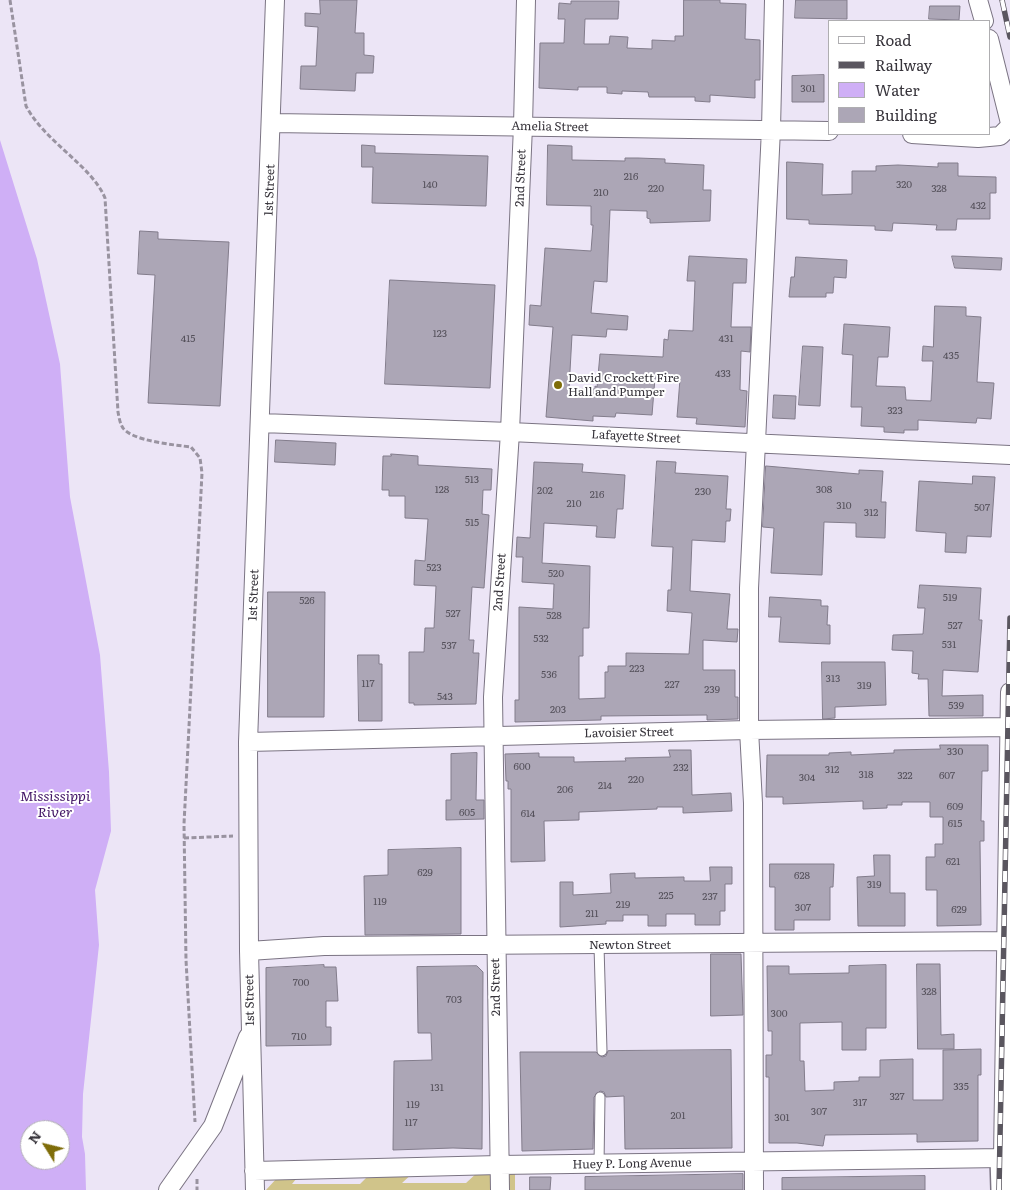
<!DOCTYPE html>
<html>
<head>
<meta charset="utf-8">
<style>
	body { margin:0 }
	#map { position:relative; width:1010px; height:1190px; overflow:hidden; background:#ece5f6; font-family:Literata,serif }
	canvas { display:block }
	.legend { position:absolute; left:828px; top:20px; width:162px; height:115px; box-sizing:border-box; background:#fff; border:1px solid #afaeb1; margin:0; padding:6px 9px; list-style:none; font-size:15px; color:#37343b }
	.legend li { display:flex; align-items:center; gap:10px; height:25px }
	.legend b { width:25px; border:1px solid #afaeb1 }
	.north { position:absolute; left:20px; top:1120px; width:50px; height:50px; box-sizing:border-box; background:#fff; border:1px solid #afaeb1; border-radius:50%; rotate:306deg; font-size:14px; font-weight:700; line-height:20px; text-align:center; color:#37343b }
	.north::after { content:''; display:block; margin:auto; width:18px; height:22px; background:#7f6d09; clip-path:polygon(50% 0,100% 100%,50% 72%,0 100%) }
</style>
</head>
<body>
<div id="map">
<canvas width="1010" height="1190"></canvas>
<ul class="legend">
<li><b style="height:6px;background:#fff"></b>Road</li>
<li><b style="height:6px;background:#5a565f"></b>Railway</li>
<li><b style="height:14px;background:#cfaff6"></b>Water</li>
<li><b style="height:14px;background:#aca6b6"></b>Building</li>
</ul>
<div class="north">N</div>
</div>
<script>
const context = document.querySelector('canvas').getContext('2d');
context.lineJoin = 'round';
function fillPath(path, color) { context.fillStyle = color; context.fill(path, 'evenodd'); }
function trace(path, color, width, dash) { context.strokeStyle = color; context.lineWidth = width; context.lineCap = dash ? 'butt' : 'round'; context.setLineDash(dash || []); context.stroke(path); }
function drawText(font, color, halo, rows, align = 'center') {
  context.font = font + ' Literata,serif'; context.lineWidth = 4; context.setLineDash([]); context.textBaseline = 'middle'; context.strokeStyle = halo; context.fillStyle = color; for (const [text, x, y, turn = 0] of rows) {
    context.save(); context.translate(x, y); context.rotate((+turn || 0) * Math.PI / 180); context.textAlign = isNaN(turn) ? turn : align; if (halo) context.strokeText(text, 0, 0); context.fillText(text, 0, 0); context.restore();
  }
}
fillPath(new Path2D(`
	M515 1170V1190H266L277 1178 301 1173 292 1184H360L372 1172H414L402 1183H466L479 1171Z`), '#d0c48a');
fillPath(new Path2D(`
	M0 140 37 259 60 364 70 497 100 655 109 772 111 831 95 890 99 945 83 1094 82 1137 85 1154 86 1190H0ZM30 1130H60V1160H30Z`), '#cfaff6');
const building = new Path2D(`
	M320 0H357L355 33H364V55L374 56 373 73H356L355 91 300 89 301 66H316L318 27 305 26V13L320 14Z
	M684 0H720V3L746 4 745 39 760 40V80H755V98L710 95V102L695 101V97H649L648 92 622 91V94L607 93V87H578V90L539 88 540 43H564L565 19H558L559 3 571 4V1H619L618 19H585L584 44H609L610 36 628 37 627 48 652 49V40L675 41V36H683Z
	M796 0H847V19L795 18Z
	M930 6H960L959 20 929 19Z
	M824 75V102H792V76Z
	M362 145 375 146V153L488 156 486 206 372 203 373 167H362Z
	M548 145 572 146V160L625 161V158H638L665 159V163L704 165 703 190H711L710 221 650 223V219L647 218V211L610 210 607 282 594 281 591 313 628 316 627 330 607 329 606 337 572 335 569 389H595V386L597 387 600 354 663 357 664 339 668 340 669 330 693 331 695 281H687L689 256 747 259 746 283H733L731 327H751L750 352 741 351 740 390 747 391 745 427 696 424 697 418 677 417 680 379 655 378 652 415 616 413 615 417 593 416V421L546 417 553 327 529 325 530 305 541 306 545 248 591 251 593 225H591V206L547 205Z
	M787 162 823 164 822 195 852 194V171H876V166L898 165 938 167V163H958V176L996 177V193H990V219H957L956 230H936L937 225 917 224 893 223 892 231 875 230V226L809 224V220L787 219Z
	M140 231 158 232V239L229 242 220 406 148 403 155 275 138 274Z
	M952 256 1002 258 1001 270 955 268Z
	M796 257 847 260 846 278 834 277 833 293H826V297H789L791 277H794Z
	M390 280 495 285 490 388 385 384Z
	M935 306 966 307V316L981 317 977 382 994 383 991 419 977 418 976 423 918 420V430H904V433L884 432V427L861 426 862 407H851L853 355 842 354 844 324 890 327 888 357H878L876 386 905 387 906 400 931 401 933 361H922L923 346 933 347Z
	M803 346 823 347 820 406 799 405Z
	M774 395 796 396 795 419 773 418Z
	M276 440 336 443 335 465 275 462Z
	M391 454 418 456V465L492 469 491 490H483L482 514 489 515 484 588 472 587 469 640H474L473 653H479L476 704 414 705V703H409V652H424L425 628H434L436 586 414 585 415 560 425 561 428 519 405 518V496H389V490H382L383 456H391Z
	M657 461 676 462 675 473 728 476 726 509H731L730 521H726L725 542 692 540 690 591 730 594 727 629H738L737 642 703 640V670H735V697H738V719L707 720V715L601 716V720L515 722V700H519V607L553 609 554 584 522 582 523 557H516L517 537 530 538 534 462 583 464 582 472 625 475 623 509H617L615 538 596 537 597 526 544 523 542 563 590 566 589 628H583V656H579V699L605 698V672H608V666H626V653L689 654 692 613 667 611 668 590H671L673 547 652 546Z
	M766 466 859 474V470L883 471 881 502H886L885 538 856 537V523L824 522 822 575 771 573 774 528 763 527Z
	M973 476 995 477 991 537 967 536 966 553 945 552 946 533 916 531 919 481 972 484Z
	M920 585 981 588 979 620H982L978 672 943 670 942 696 983 695V716H929L928 679H918L919 674 912 673 913 651 892 650 893 635 923 634 925 608H918Z
	M268 592H325L324 717H268Z
	M770 597 821 600V606H828L827 625H830V644L779 642 781 617H769Z
	M358 655H379V664H382V721H359Z
	M822 662H885L886 705 835 707V718L823 719Z
	M940 745H988V771H982L981 821H984V841H980L981 925 937 926V890H926V857H935V844H943V817H930V802H902V805H887V808L863 809V801L783 804V797H766L767 755H829V753L851 752V755L894 753V750L940 749Z
	M669 750H691L692 795 731 793 732 811 683 813V807H657V809L579 812V820L544 821 545 861 511 862V789H508V781H506L505 754 539 753V757H574V762L626 761 625 758 670 757Z
	M477 753 476 800H484V819L446 820V800H451V754Z
	M461 848V934L365 935 364 876 388 875V850Z
	M874 855H890V893H905V926H858L857 877 874 876Z
	M770 864H834L833 887H830V920H794V930H775V887H770Z
	M710 867H732V884H725V911H720V925H695V914H666V926H648V915H623V921H606V924L560 927V882H573V895L611 893 610 874 635 873V878L684 877V881H710Z
	M711 954H741L743 1015 711 1016Z
	M917 964H940L941 1035 954 1034V1049H918Z
	M324 965V967H336L338 1001H326V1027H331V1045L266 1046V968Z
	M886 965V1028H866V1050H842V1022L800 1023V1061H804L805 1091 834 1090V1082L859 1081V1077H880V1060L913 1059V1100H943V1050L981 1049V1075H978V1141L917 1142V1134L825 1135 823 1146 797 1143H769V1077H766V1055H772V1031H768L767 966H789V974L849 973V966Z
	M477 966 483 972 482 1149 453 1148 393 1150 394 1061 432 1060 431 1033H418L417 967Z
	M731 1050 732 1148 625 1149 624 1096 606 1097 604 1092 600 1091 594 1097 593 1149 522 1151 520 1052H596L602 1057 606 1056 608 1051Z
	M743 1174V1190H585V1177Z
	M925 1176V1190H782V1178Z
	M530 1177H551L550 1190H530Z`);
fillPath(building, '#aca6b6');
trace(building, '#827c8b', 1);
const lane = new Path2D(`
	M599 946 602 1051
	M599 1165 600 1097`);
const street = new Path2D(`
	M978 0 984 21
	M989 39 1010 123
	M272 123 829 131
	M912 134 978 138 1000 136 1010 126
	M261 423 510 432 1010 455
	M248 742 749 730 1010 727
	M249 951 324 946 1010 941
	M254 1171 499 1165 1003 1158 1010 692
	M168 1190 213 1126 248 1037
	M255 1190 249 951 248 742 275 0
	M500 1190 493 697 510 432 523 126 526 0
	M754 1190 753 803 749 730V588L771 129 774 0`);
const secondary = new Path2D(`
	M1004 1190 1003 1158H1010`);
trace(lane, '#7b7483', 11);
trace(street, '#7b7483', 20);
trace(secondary, '#7b7483', 28);
trace(new Path2D(`
	M10 0 26 106C45 142 92 166 105 198L118 412C119 417 120 424 123 428 132 441 175 445 191 447L200 458 202 473 184 824 186 960 195 1122
	M184 838 233 836
	M197 1179V1190`), '#9993a0', 3, [5, 2.5]);
trace(lane, '#fff', 9);
trace(street, '#fff', 18);
trace(secondary, '#fff', 25);
const rail = new Path2D(`
	M1002 0 1010 37
	M999 1190 1010 618`);
trace(rail, '#5a565f', 5.5);
trace(rail, '#fff', 4, [11]);
for (const [x, y, r, color] of [
	[558,385,5,"#7f6d09"]
]) { const dot = new Path2D(); dot.arc(x, y, r, 0, 2 * Math.PI); context.fillStyle = color; context.fill(dot); trace(dot, '#fff', 2); }
drawText('10px', '#54505a', null, [
	["301",808,89],
	["216",631,177],
	["140",430,185],
	["320",904,185],
	["220",656,189],
	["328",939,189],
	["210",601,193],
	["432",978,206],
	["123",440,334],
	["415",188,339],
	["431",726,339],
	["435",951,356],
	["433",723,374],
	["323",895,411],
	["513",472,480],
	["128",442,490],
	["308",824,490],
	["202",545,491],
	["230",703,492],
	["216",597,495],
	["210",574,504],
	["310",844,506],
	["507",982,508],
	["312",871,513],
	["515",472,523],
	["523",434,568],
	["520",556,574],
	["519",950,598],
	["526",307,601],
	["527",453,614],
	["528",554,616],
	["527",955,626],
	["532",541,639],
	["531",949,645],
	["537",449,646],
	["223",637,669],
	["536",549,675],
	["313",833,679],
	["117",368,684],
	["227",672,685],
	["319",864,686],
	["239",712,690],
	["543",445,697],
	["539",956,706],
	["203",558,710],
	["330",955,752],
	["600",522,767],
	["232",681,768],
	["312",832,770],
	["318",866,775],
	["322",905,776],
	["607",947,776],
	["304",807,778],
	["220",636,780],
	["214",605,786],
	["206",565,790],
	["609",955,807],
	["605",467,813],
	["614",528,814],
	["615",955,824],
	["621",953,862],
	["629",425,873],
	["628",802,876],
	["319",874,885],
	["225",666,896],
	["237",710,897],
	["119",380,902],
	["219",623,905],
	["307",803,908],
	["629",959,910],
	["211",592,914],
	["700",301,983],
	["328",929,992],
	["703",454,1000],
	["300",779,1014],
	["710",299,1037],
	["335",961,1087],
	["131",437,1088],
	["327",897,1097],
	["317",860,1103],
	["119",413,1105],
	["307",819,1112],
	["201",678,1116],
	["301",782,1118],
	["117",411,1123]
]);
drawText('12px', '#37343b', '#fff', [
	["Amelia Street",550,127,1],
	["2nd Street",521,178,-88],
	["1st Street",270,190,-88],
	["Lafayette Street",636,437,3],
	["2nd Street",500,582,-86],
	["1st Street",254,595,-88],
	["Lavoisier Street",629,733,-1],
	["Newton Street",630,945],
	["2nd Street",496,987,-91],
	["1st Street",250,1000,-91],
	["Huey P. Long Avenue",632,1164,-1]
]);
drawText('12px', '#37343b', '#fff', [
	["David Crockett Fire",568,378],
	["Hall and Pumper",568,392]
], 'left');
drawText('italic 14px', '#401364', '#fff', [
	["Mississippi",55,797],
	["River",55,813]
]);
</script>
</body>
</html>
